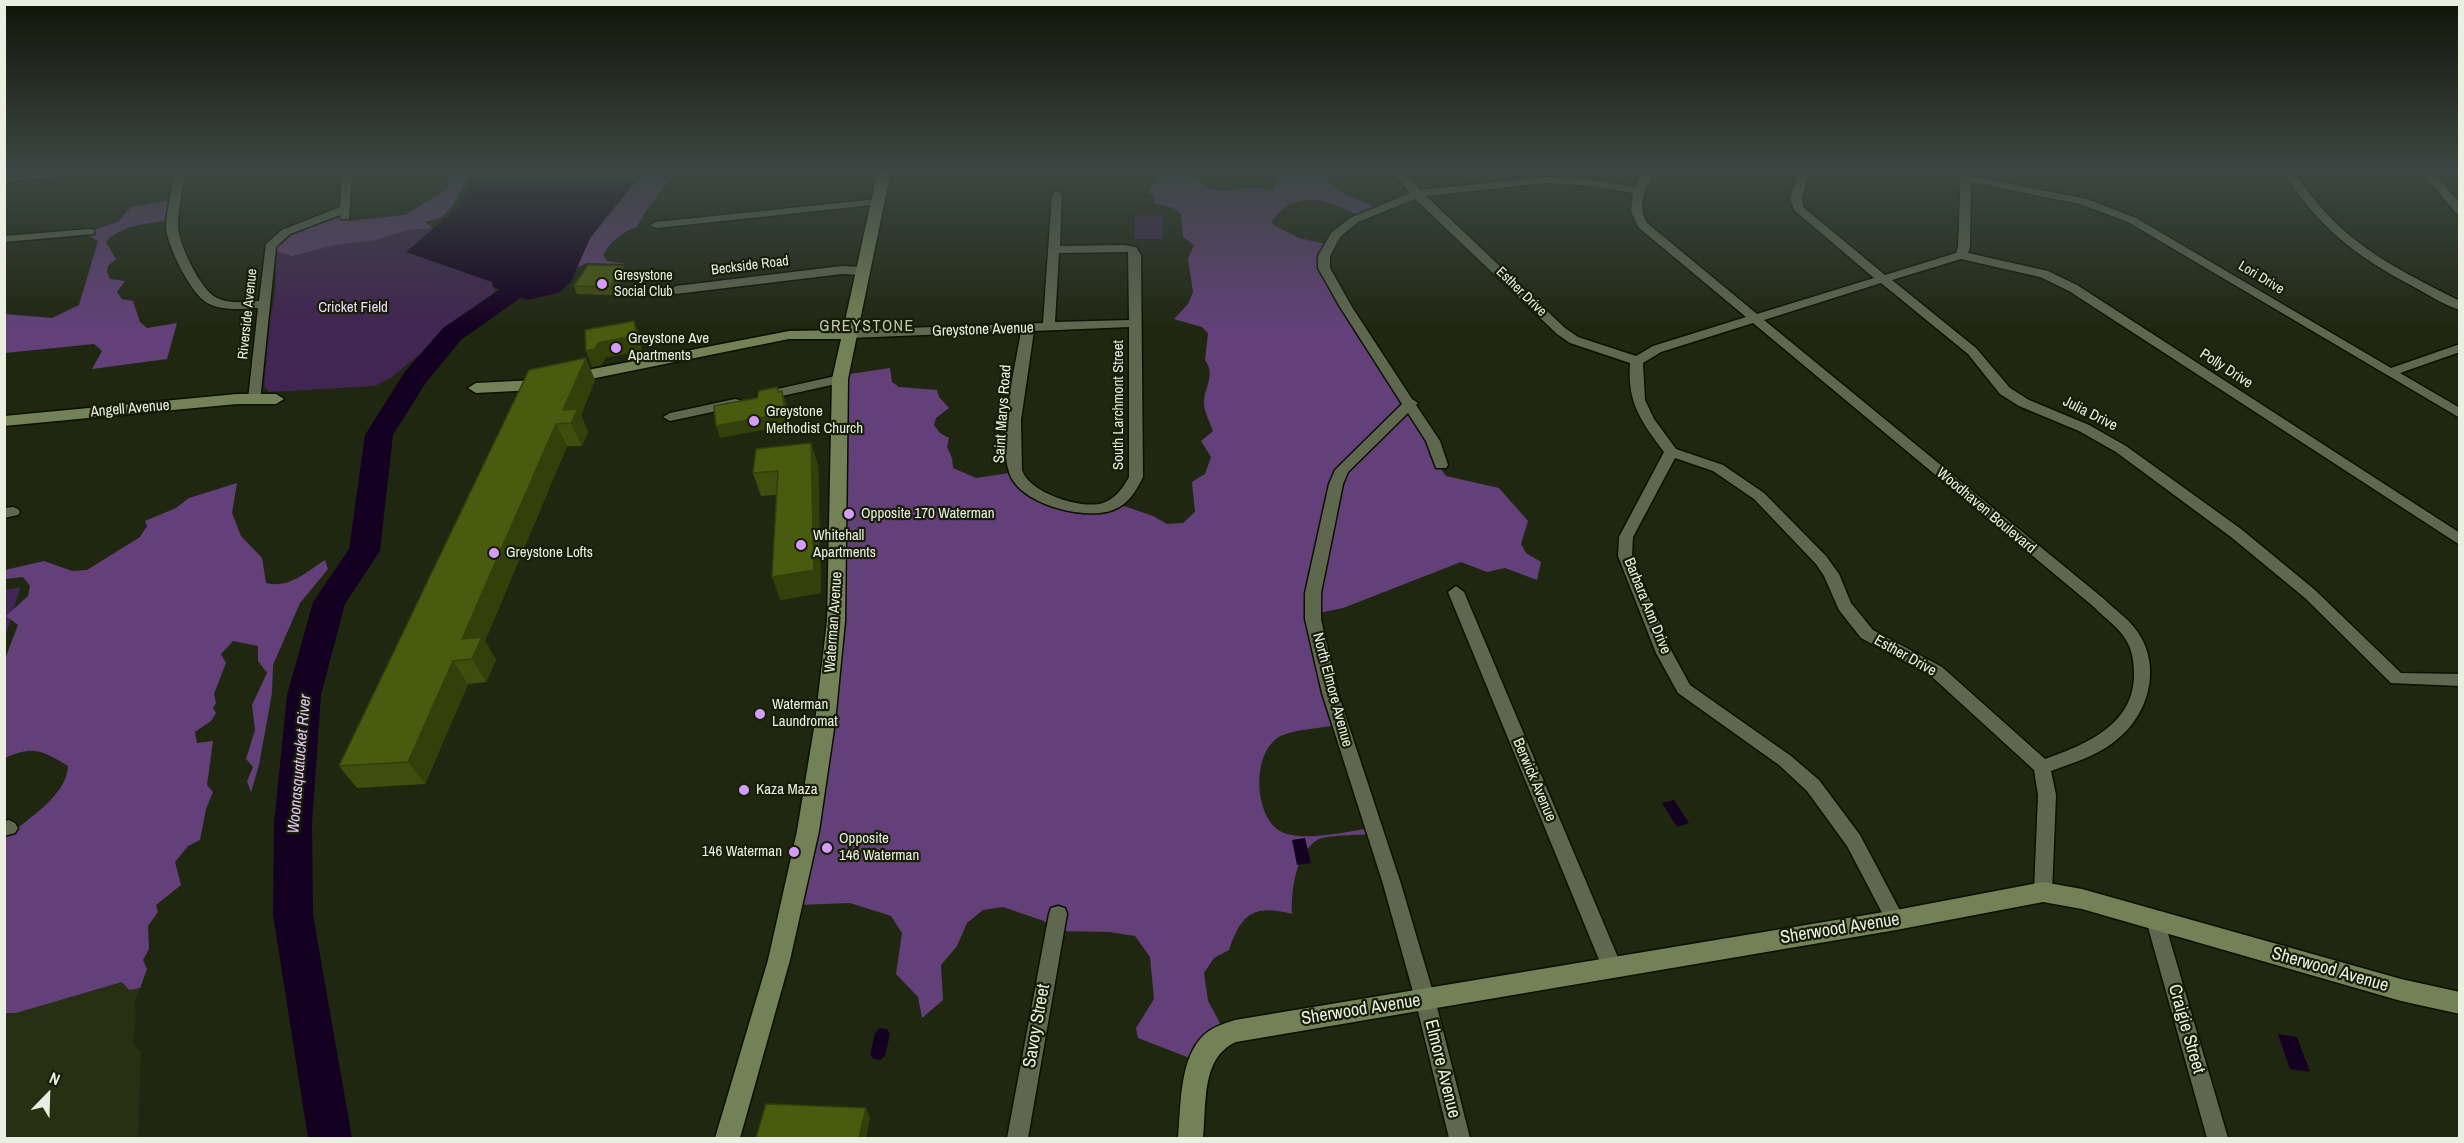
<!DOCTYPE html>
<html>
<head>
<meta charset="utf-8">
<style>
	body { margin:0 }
	#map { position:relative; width:2464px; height:1143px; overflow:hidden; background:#202711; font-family:"Archivo Narrow",sans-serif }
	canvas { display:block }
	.frame { position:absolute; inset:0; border:6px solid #eaefe1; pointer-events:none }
	.north { position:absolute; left:18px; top:1065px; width:60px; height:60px; -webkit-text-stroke:4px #171d08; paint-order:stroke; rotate:23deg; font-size:16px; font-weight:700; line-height:24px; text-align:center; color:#eaefe1 }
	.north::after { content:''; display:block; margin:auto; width:21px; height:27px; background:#eaefe1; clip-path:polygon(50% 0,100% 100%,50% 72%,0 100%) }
</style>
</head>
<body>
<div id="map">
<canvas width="2464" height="1143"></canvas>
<div class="frame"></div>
<div class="north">N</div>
</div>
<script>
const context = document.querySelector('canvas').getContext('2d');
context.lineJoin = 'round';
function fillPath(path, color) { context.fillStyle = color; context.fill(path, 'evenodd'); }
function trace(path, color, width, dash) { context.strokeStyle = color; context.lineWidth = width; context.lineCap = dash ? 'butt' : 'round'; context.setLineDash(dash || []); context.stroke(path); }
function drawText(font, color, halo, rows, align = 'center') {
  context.font = font + ' "Archivo Narrow",sans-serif'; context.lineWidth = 4.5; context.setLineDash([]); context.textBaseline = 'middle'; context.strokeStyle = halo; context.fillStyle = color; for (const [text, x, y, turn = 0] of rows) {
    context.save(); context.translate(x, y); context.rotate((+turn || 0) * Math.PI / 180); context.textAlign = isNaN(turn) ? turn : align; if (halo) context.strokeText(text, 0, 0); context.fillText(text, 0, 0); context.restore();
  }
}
fillPath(new Path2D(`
	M123 981 129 990 140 988 134 1003 136 1015 133 1045 141 1052 138 1138H5V1013H16Z`), '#273012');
fillPath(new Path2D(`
	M415 214 433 229 407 252 492 282 495 292 392 377 375 386 269 392 264 386 269 326 275 294 277 245C309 222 376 218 415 214Z
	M1163 215V239H1134L1135 216Z
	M20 587V588L5 638V590Z`), '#412553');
fillPath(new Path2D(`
	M449 170H471L454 204 442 217 425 222 432 228 407 230 376 240 335 245 292 256 277 251V245L291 236 285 232 342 214 343 219 351 221 405 215 442 192 447 187Z
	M642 170H689L674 175 645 212 637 227C623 231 610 242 603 255L607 261 626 264 587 263 571 270 605 214Z
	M1284 170H1326C1327 173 1327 177 1328 180 1332 191 1366 202 1378 209L1360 216C1329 200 1295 187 1272 221L1273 225 1299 238 1330 245 1327 271 1413 411 1436 462 1446 476 1499 488 1528 521 1521 544 1526 553 1541 562 1537 580 1505 568 1487 572 1461 562 1343 608 1314 614 1338 725C1321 728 1299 729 1283 735 1251 748 1253 815 1280 831 1299 843 1349 831 1372 828L1373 834C1361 835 1325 835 1317 840 1295 855 1291 891 1292 914 1254 904 1241 914 1229 950L1214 958 1204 973 1208 1001 1229 1040 1200 1062 1138 1038 1136 1028 1154 999 1150 957 1135 936 1109 932 1052 931 1044 921 1003 907 983 910 967 923 957 946 941 965 943 1000 922 1018 918 997 896 974 902 933 891 916 850 903 796 905 818 775 843 375 890 368 892 382 899 387 937 390 939 397 949 408 936 418 934 425 940 433 949 438 947 447 952 458 953 468 976 478 1016 472 1030 488 1073 507 1115 503 1153 516 1167 524 1183 523 1195 512 1192 482 1205 474 1211 457 1201 441 1213 431C1210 423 1204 411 1204 403 1204 387 1216 376 1205 360L1208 333 1202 327 1174 319 1188 304 1193 292 1188 259 1194 245 1183 237 1181 214 1173 208 1154 203 1155 198 1148 192 1160 171 1191 174 1207 188 1222 191 1256 187 1273 191 1278 175Z
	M172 200 168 220C147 224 120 225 106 242L116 259 108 266 107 272 110 279 125 281 117 292 122 299 133 301 140 322 147 328 177 323 167 359 92 369 102 351 94 344 5 353V314L52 318 79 305 98 241 84 233 118 222 131 207Z
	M237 483 232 513 241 536 262 558 266 583C289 589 306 572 325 560L328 569 300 603 273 665 272 693 259 765 251 792 247 781 253 767 246 759 255 730 252 705 267 673 258 661V646L233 641 221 654 226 663 214 694 216 703 213 708 216 713 211 721 195 732 197 743 213 741 207 785 213 792 206 809 200 840 188 846 175 862 181 885 156 905 158 912 148 926 149 949 143 960 147 969 140 988 129 990 122 982 16 1013H5V838C26 820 67 796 68 766 42 751 34 745 5 758V659L18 625 6 616 28 596 30 586 23 577 5 579V570L44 561 72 571 87 570 140 537 147 526 145 521 176 508 189 498Z`), '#63407a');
fillPath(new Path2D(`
	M479 170H568L571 175 586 181 594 170H645L590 238 571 282 558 293 528 300 493 287 492 282 406 252 457 208Z
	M1674 800 1689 823 1677 827 1662 803Z
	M1305 838 1311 863 1297 865 1292 840Z
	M880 1028 887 1029 890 1034 885 1056 880 1060 874 1059 870 1055 875 1033Z
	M2278 1034 2297 1037 2310 1072 2290 1069Z`), '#140021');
fillPath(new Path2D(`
	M541 260 550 262 553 267 543 282 461 340 425 384 393 435 380 551 345 604 321 695 312 823 313 915 352 1138H308L273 915 274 823 287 695 313 602 349 549 365 435 404 373 443 328 525 272 532 262Z`), '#140021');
const street = new Path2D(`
	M57 170H96L91 173 4 182V176Z
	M175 170H185C183 189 178 208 178 226 178 243 201 291 217 298 229 304 245 302 259 301L266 244 282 230 340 207 342 170H352L349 219H341L340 215 290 234 276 247 260 402H250L248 399 258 308C242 309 222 311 207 303 191 294 166 244 166 226 167 208 172 189 175 170Z
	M1391 170H1402L1420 190 1546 177 1593 180 1635 187 1644 170H1655C1646 188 1636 204 1647 223L1757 314 1874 278 1794 210 1790 198 1800 170H1810L1802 198 1803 207 1885 275 1956 253 1958 247 1961 170H1971V176L2087 199 2136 218 2391 368 2460 344V352L2400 373 2460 408V418L2128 222 2080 204 1971 182 1970 247 1968 253 2048 271 2077 285 2460 533V545L2069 291 2040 277 1961 259 1892 280 1976 348 2010 388 2029 400 2089 425 2126 446 2241 529 2315 590 2401 673 2460 674V686L2391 683 2305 598 2231 537 2116 452 2079 431 2019 406 2000 394 1968 354 1881 283 1764 320 2104 599C2115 610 2129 619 2137 631 2163 668 2148 717 2114 742 2096 756 2073 763 2051 771L2056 795 2052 892 2050 898 2043 900 2036 898 2034 892 2038 795 2034 770 1930 675 1861 638 1839 610 1824 576 1816 564 1754 499 1713 471 1675 458 1633 537 1632 556 1672 652 1690 685 1791 756 1819 780 1860 835 1905 920 1903 926 1896 928 1889 926 1847 846 1807 791 1779 765 1678 693 1656 653 1618 556 1619 537 1664 452C1641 421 1627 403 1630 363L1570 343 1557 334 1415 199 1358 222 1340 237 1330 256V268L1352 307 1412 399 1418 403 1416 405 1440 441 1448 465 1446 468H1436L1426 441 1408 413 1348 472 1343 484 1321 593V619L1338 693 1401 884 1435 999 1470 1138H1449L1415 999 1383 884 1322 693 1305 619V593L1329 484 1335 470 1402 404 1340 307 1318 268V256L1331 233 1350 218 1410 193ZM1546 183 1593 186 1633 193 1631 211 1638 227 1746 317 1653 346 1636 356 1578 337 1565 328 1426 196ZM1753 323 2094 607C2104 618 2119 627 2126 640 2133 651 2134 664 2134 676 2133 726 2084 745 2045 759L1942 667 1873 630 1851 603 1839 574 1826 556 1764 493 1723 465 1676 449 1654 419 1645 400 1643 363 1661 352Z
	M2282 170H2293C2339 241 2387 264 2460 301V310C2444 305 2429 295 2414 287 2354 255 2319 228 2282 170Z
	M2420 170H2431L2460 203V214L2456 213Z
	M1057 191 1062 194 1060 246 1124 245 1136 247 1141 255 1143 477C1136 491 1129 504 1113 510 1085 521 1018 504 1009 472 998 437 1015 368 1021 331L851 338 845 334 851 330 1043 323 1052 194ZM1128 252 1129 320 1055 322 1059 253ZM1129 327V477C1123 488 1116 498 1103 503 1082 510 1029 493 1022 470L1021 420 1034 331Z
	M878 199 882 200V204L656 228 650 225 656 222Z
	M90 229 94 230V234L4 242V236Z
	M842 266 862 267 868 271 862 275 842 274 676 294 670 290 676 286Z
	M840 375 846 379 845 382 764 400 757 396 764 392Z
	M735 399 740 400 742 403 740 406 670 421 663 417 670 413Z
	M13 507 18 509 20 512 18 515 4 518V508Z
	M1456 586 1464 592 1622 967 1619 973 1612 976 1605 973 1602 967 1448 592Z
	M9 820 15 823 18 828 15 833 4 836V821Z
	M1058 906 1065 908 1067 914 1028 1138H1007L1049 914 1051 908Z
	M2155 912 2162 914 2164 920 2228 1138H2207L2146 920 2148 914Z`);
const secondary = new Path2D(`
	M878 170H891L848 379 845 621 835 722 819 831 790 960 740 1138H715L768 960 797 831 815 722 827 621 832 379 841 339H789L536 390 476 393 468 388 476 383 536 380 789 331 843 330Z
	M237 394H276L284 399 276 404H237L4 426V416Z
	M2043 882 2082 889 2401 979 2460 992V1014L2401 1001 2082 909 2043 902 1896 930 1236 1042C1200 1058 1207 1106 1203 1138H1178C1181 1106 1179 1057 1205 1034 1213 1027 1225 1023 1235 1020L1896 910Z`);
trace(street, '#0a1000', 3);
trace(secondary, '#0a1000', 3);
fillPath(street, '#5f684f');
fillPath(secondary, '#738156');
fillPath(new Path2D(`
	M623 266 626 274 613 295 577 294 574 286Z
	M529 370 595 380 581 415 588 432 582 446H567L485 641 496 660 486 682 468 684 425 784 357 788 339 766Z
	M811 443 818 466 821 593 780 600 776 495 761 496 753 473Z`), '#3f4e0c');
fillPath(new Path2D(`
	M623 266 626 274 613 295 610 287Z
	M634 321 640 336 642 351 605 358 602 365 592 367 586 351Z
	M586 358 595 380 581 415 588 432 582 446 571 423 563 410Z
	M782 391 786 403 789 425 720 438 716 426Z
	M556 424 567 446 485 641 496 660 486 682 472 659 462 639Z
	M811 443 818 466 821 593 780 600 772 577Z
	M453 661 468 684 425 784 408 762Z
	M866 1108 870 1118 866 1138H859Z`), '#33400a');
const building = new Path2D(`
	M588 265 623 266 610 287 574 286Z
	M634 321 636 335 598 343 595 349 586 351 585 330Z
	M586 358 563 410 578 409 571 423 556 424 462 639 482 637 472 659 453 661 408 762 339 766 529 370Z
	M777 387 778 392 782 391 785 413 716 426 714 406 757 398 759 391Z
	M811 443 814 570 772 577 778 471 753 473 756 449Z
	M766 1104 866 1108 859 1138H756Z`);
fillPath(building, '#495b0e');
trace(building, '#33400a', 1.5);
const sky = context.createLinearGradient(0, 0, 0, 330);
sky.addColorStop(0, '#121509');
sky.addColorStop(0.52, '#3c4743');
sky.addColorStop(1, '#3c474300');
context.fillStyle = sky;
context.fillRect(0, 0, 2464, 330);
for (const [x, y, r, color] of [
	[602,284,6,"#d59cfb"],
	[616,348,6,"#d59cfb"],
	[754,421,6,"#d59cfb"],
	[849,514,6,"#d59cfb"],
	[801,545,6,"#d59cfb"],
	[494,553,6,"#d59cfb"],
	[760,714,6,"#d59cfb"],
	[744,790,6,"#d59cfb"],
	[827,848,6,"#d59cfb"],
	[794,852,6,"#d59cfb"]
]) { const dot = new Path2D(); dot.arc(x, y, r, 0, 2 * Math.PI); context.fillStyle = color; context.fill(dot); trace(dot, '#171d08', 2); }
drawText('14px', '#eaefe1', '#171d08', [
	["Beckside Road",750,266,-7],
	["Lori Drive",2261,278,31],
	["Esther Drive",1521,292,44],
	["Riverside Avenue",248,314,-84]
]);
drawText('14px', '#eaefe1', '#171d08', [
	["Gresystone",614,276],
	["Social Club",614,292]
], 'left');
drawText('15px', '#f0dbff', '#171d08', [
	["Cricket Field",353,308]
]);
drawText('15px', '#eaefe1', '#171d08', [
	["Greystone Avenue",983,330,-2],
	["Polly Drive",2226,369,33],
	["South Larchmont Street",1119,405,-90],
	["Angell Avenue",130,409,-5],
	["Saint Marys Road",1003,414,-86],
	["Julia Drive",2090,414,27],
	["Woodhaven Boulevard",1986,511,40],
	["Barbara Ann Drive",1647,606,68],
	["Waterman Avenue",834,622,-86],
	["Esther Drive",1905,656,29],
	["North Elmore Avenue",1332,690,75],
	["Berwick Avenue",1534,780,67]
]);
drawText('15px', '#eaefe1', '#171d08', [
	["Greystone Ave",628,339],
	["Apartments",628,356],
	["Greystone",766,412],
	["Methodist Church",766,429],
	["Opposite 170 Waterman",861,514],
	["Whitehall",813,536],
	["Apartments",813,553],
	["Greystone Lofts",506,553],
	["Waterman",772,705],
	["Laundromat",772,722],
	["Kaza Maza",756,790],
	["Opposite",839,839],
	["146 Waterman",839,856],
	["146 Waterman",782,852,"right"]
], 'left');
context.letterSpacing = '1.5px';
drawText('16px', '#c0c9ae', '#171d08', [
	["GREYSTONE",867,327]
]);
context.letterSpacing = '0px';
drawText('italic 16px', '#e5c6fb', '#171d08', [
	["Woonasquatucket River",300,764,-85]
]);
drawText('18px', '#eaefe1', '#171d08', [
	["Sherwood Avenue",1840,929,-9],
	["Sherwood Avenue",2330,970,16],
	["Sherwood Avenue",1361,1010,-9],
	["Savoy Street",1037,1026,-80],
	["Craigie Street",2186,1029,74],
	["Elmore Avenue",1442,1069,76]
]);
</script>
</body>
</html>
